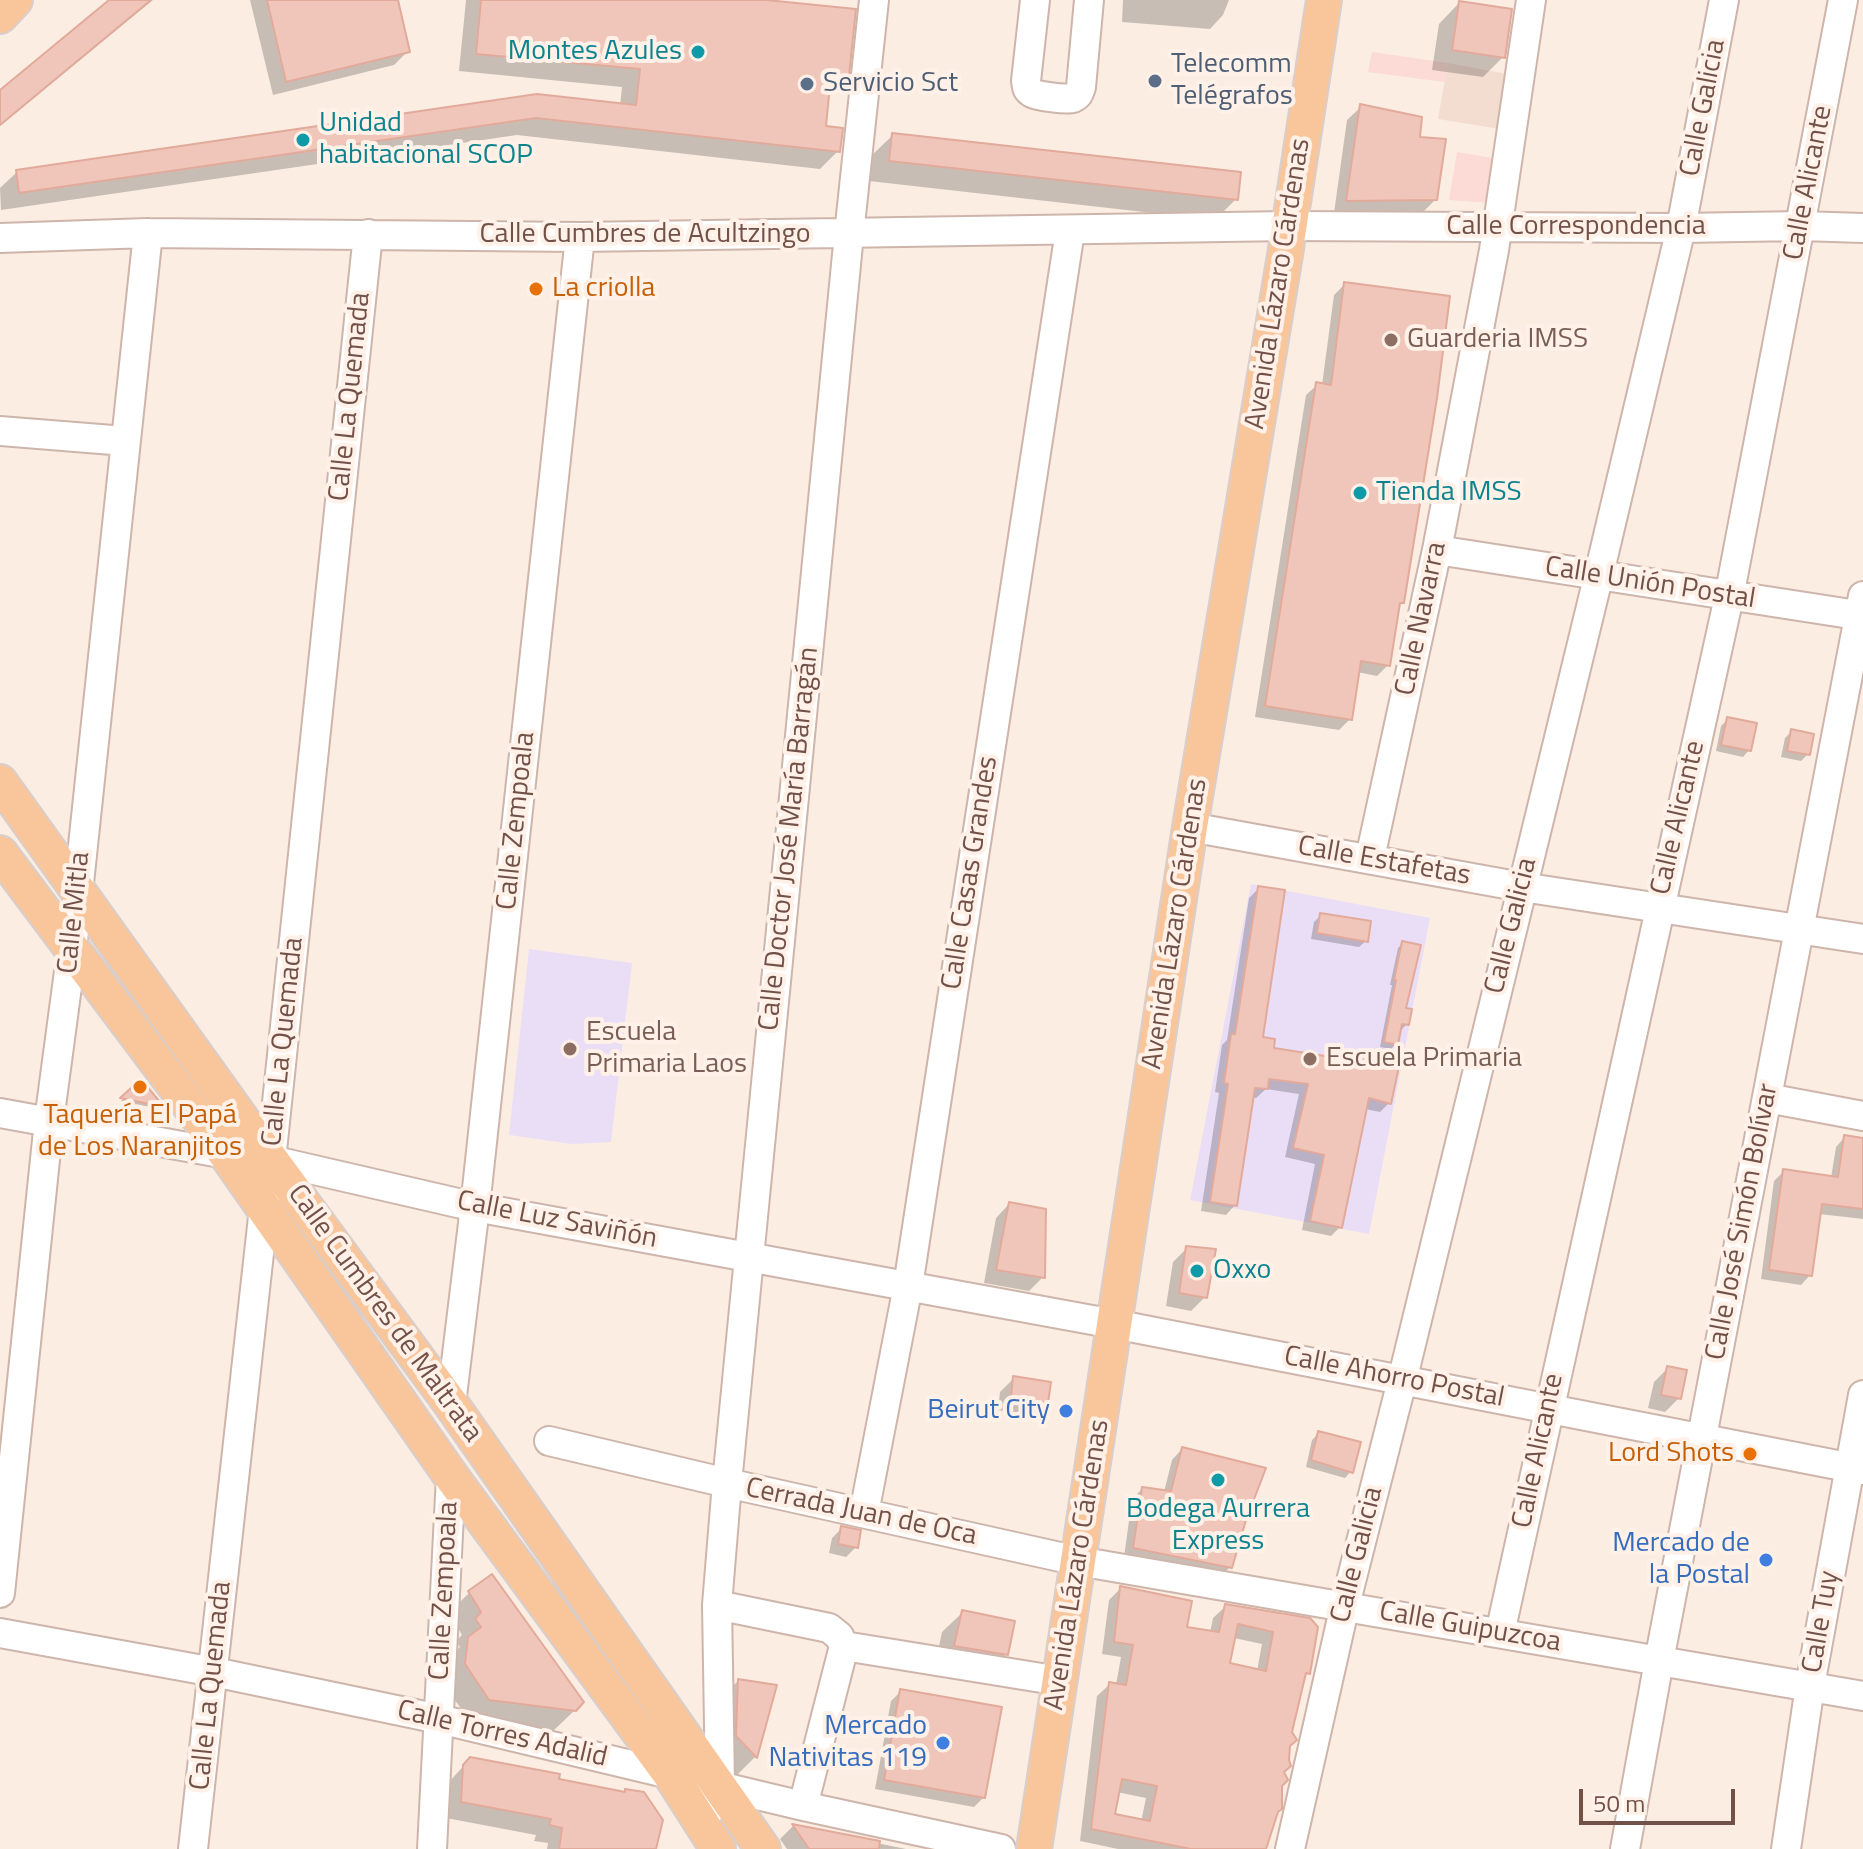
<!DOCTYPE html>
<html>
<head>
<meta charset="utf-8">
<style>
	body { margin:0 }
	#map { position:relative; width:1863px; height:1849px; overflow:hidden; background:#fbede1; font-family:"Titillium Web",sans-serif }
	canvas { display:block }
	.scale { position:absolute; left:1579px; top:1789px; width:156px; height:36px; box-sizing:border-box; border:4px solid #725149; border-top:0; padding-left:10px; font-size:24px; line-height:28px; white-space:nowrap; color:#725149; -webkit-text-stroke:6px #fff1e7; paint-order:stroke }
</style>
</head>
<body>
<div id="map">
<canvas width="1863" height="1849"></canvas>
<div class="scale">50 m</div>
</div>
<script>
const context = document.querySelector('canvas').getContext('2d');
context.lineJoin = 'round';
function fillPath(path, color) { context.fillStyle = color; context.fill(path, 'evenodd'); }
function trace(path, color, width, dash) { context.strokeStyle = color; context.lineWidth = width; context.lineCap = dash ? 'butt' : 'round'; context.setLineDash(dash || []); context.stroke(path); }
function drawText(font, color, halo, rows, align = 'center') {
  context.font = font + ' "Titillium Web",sans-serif'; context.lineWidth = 8; context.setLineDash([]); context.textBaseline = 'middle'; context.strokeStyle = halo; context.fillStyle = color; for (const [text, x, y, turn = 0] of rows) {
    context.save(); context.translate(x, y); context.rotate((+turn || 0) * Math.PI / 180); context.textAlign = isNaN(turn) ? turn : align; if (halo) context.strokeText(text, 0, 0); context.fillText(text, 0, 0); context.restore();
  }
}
fillPath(new Path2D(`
	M1448 63 1513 75 1506 130 1438 119Z`), '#f3ddd0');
fillPath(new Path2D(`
	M1372 52 1448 63 1445 82 1368 72Z
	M1457 152 1499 159 1491 203 1449 200Z`), '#fcdad5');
fillPath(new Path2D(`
	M1251 884 1430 918 1369 1234 1190 1200Z
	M529 949 632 963 611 1142 572 1144 509 1135Z`), '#eadef7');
fillPath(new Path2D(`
	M112 0H153L0 126V93Z
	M250 0H396L408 51 394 65 273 95Z
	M466 0H752L847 75 827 95 824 128 838 151 820 169 517 135 1 210 0 188 17 172 620 106 622 87 459 71Z
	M1123 0H1229L1223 15 1210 29 1122 22Z
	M1459 3 1503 57 1483 77 1432 70 1439 24Z
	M1361 107 1418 139 1436 199 1422 213H1334L1347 120Z
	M893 135 1236 199 1215 220 869 181 872 155Z
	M1345 284 1402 603 1397 607 1388 665 1377 676 1357 672 1350 719 1339 730 1255 717 1306 395 1317 385H1322L1334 295Z
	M1728 719 1749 750 1743 757 1716 751 1721 726Z
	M1792 731 1808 754 1801 761 1781 757 1785 738Z
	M1259 888 1261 1038 1272 1050 1389 1103 1380 1112 1365 1109 1340 1227 1331 1236 1302 1230 1315 1164 1285 1157 1299 1094 1266 1089 1256 1098 1252 1097 1235 1205 1226 1215 1201 1211 1219 1093 1215 1092 1222 1045 1227 1040 1249 898Z
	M1320 916 1366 941 1359 947 1311 939 1314 922Z
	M1403 943 1404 1009 1407 1024 1402 1029H1399L1396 1044 1391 1049 1380 1047 1392 985H1390L1398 948Z
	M141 1082 161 1107 160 1109 121 1101Z
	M1845 1137 1863 1140V1219L1819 1214 1810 1275 1801 1285 1761 1279 1774 1181 1783 1172 1831 1178 1836 1147Z
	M1009 1204 1043 1277 1029 1291 984 1283 996 1218Z
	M1187 1248 1205 1297 1191 1311 1166 1306 1173 1262Z
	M1668 1368 1679 1398 1665 1412 1648 1408 1654 1382Z
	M1014 1378 1046 1402 1033 1416 998 1410 1000 1392Z
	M1319 1433 1351 1471 1345 1478 1306 1467 1312 1440Z
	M1182 1449 1230 1567 1220 1577 1124 1557 1132 1499 1142 1489 1164 1492 1172 1460Z
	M842 1528 856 1547 846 1557 829 1553 832 1538Z
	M1121 1588 1185 1628 1210 1633 1213 1618 1226 1606 1309 1620 1308 1673 1303 1678 1281 1772 1276 1812 1264 1849H1118L1080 1841 1097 1696 1110 1684 1116 1685 1121 1657 1102 1654 1109 1600ZM1234 1638 1262 1644 1257 1671 1228 1664ZM1117 1792 1146 1798 1141 1822 1113 1816Z
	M469 1593 575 1710 553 1731 469 1720 445 1686 448 1659 460 1647 456 1641 462 1635 449 1613Z
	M963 1612 1006 1654 985 1675 935 1666 942 1632Z
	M738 1681 774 1687 755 1757 725 1787 708 1711Z
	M901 1691 984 1797 974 1807 875 1789 891 1701Z
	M470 1759 557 1780 624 1793 626 1791 654 1849H547L548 1843 534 1841 536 1835 446 1818 448 1783Z
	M793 1826 906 1849H787L780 1839Z`), '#0003');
const building = new Path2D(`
	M109 0H151L0 125V90Z
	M267 0H398L410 52 286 82Z
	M481 0H766L856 9 849 76 831 75 826 126 843 128 840 152 536 118 19 193 16 170 537 94 636 105 640 69 476 54Z
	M1459 1 1512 9 1505 58 1452 50Z
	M1360 104 1422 117 1420 137 1446 139 1437 200 1346 201Z
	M892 133 1241 172 1238 200 889 161Z
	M1344 282 1450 296 1437 398 1404 603H1400L1390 666 1361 661 1352 720 1265 706 1316 382 1331 385Z
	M1727 717 1757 723 1751 751 1721 745Z
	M1791 729 1814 734 1810 755 1787 751Z
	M1258 886 1285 890 1263 1037 1275 1039 1274 1048 1325 1056 1402 1052 1391 1104 1369 1098 1342 1228 1310 1221 1324 1155 1293 1148 1308 1084 1269 1079 1268 1089 1255 1088 1237 1206 1210 1202 1228 1084 1224 1083 1231 1034H1235Z
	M1320 913 1371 921 1368 942 1317 933Z
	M1402 941 1421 945 1406 1008 1412 1009 1409 1025 1402 1024 1398 1045 1384 1042 1396 980H1394Z
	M141 1079 164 1107 120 1098Z
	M1844 1135 1863 1138V1209L1822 1204 1812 1276 1769 1270 1783 1169 1838 1177Z
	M1009 1202 1046 1209 1045 1278 996 1270Z
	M1186 1246 1216 1249 1207 1298 1179 1293Z
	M1667 1366 1687 1370 1681 1399 1661 1395Z
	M1013 1376 1051 1382 1048 1403 1011 1397Z
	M1318 1431 1361 1442 1353 1473 1311 1460Z
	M1182 1447 1266 1468 1246 1520 1232 1568 1133 1548 1142 1487 1171 1491Z
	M841 1526 861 1530 858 1548 838 1544Z
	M492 1574 584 1702 576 1711 489 1700 465 1664 468 1637 481 1627 475 1619 481 1612 468 1591Z
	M1120 1586 1192 1601 1187 1627 1219 1632 1225 1604 1310 1618 1318 1627 1310 1674 1306 1673 1292 1732 1297 1740 1290 1746 1289 1760 1291 1766 1284 1772 1288 1780 1282 1786V1809L1278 1812 1266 1849H1191L1091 1829 1109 1682 1126 1685 1133 1645 1114 1642ZM1238 1624 1273 1632 1266 1671 1230 1663ZM1122 1779 1157 1786 1150 1821 1115 1814Z
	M962 1610 1015 1621 1008 1655 954 1646Z
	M738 1679 777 1685 757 1758 736 1736Z
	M900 1689 1002 1707 985 1798 884 1780Z
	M470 1757 560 1774 559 1779 625 1792V1789L644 1792 663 1820 656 1849H559L562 1828 549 1825 551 1819 461 1802 463 1765Z
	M792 1824 880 1841 879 1849H809Z`);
fillPath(building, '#f0c6ba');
trace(building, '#e2aa9a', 2);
const minor = new Path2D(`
	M1035 0 1026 81C1027 87 1026 89 1032 93 1037 96 1067 100 1073 98 1079 95 1079 93 1081 87L1089 0
	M0 238 148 233 580 237 1289 226 1681 228 1801 226 1863 228
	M0 431 125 441
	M1437 550 1863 616
	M1190 827 1522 887 1863 939
	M1370 858 1437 550 1494 250 1531 0
	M1767 1098 1863 1116
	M0 1113 226 1154 271 1160 475 1207 1114 1324 1863 1470
	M451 1404 475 1207 580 237
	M549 1441 727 1483 1078 1561 1863 1696
	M864 1513 908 1286 1070 231
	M0 1593 49 1121 72 949 148 233
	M717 1605 829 1628 839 1636 844 1646 1060 1681
	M0 1633 214 1672 439 1719 803 1806 1001 1849
	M1500 1633 1729 597 1843 0
	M803 1806 844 1646
	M703 1824 720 1785 717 1605 727 1483 849 234 874 0
	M193 1849 264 1208 271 1160 368 234
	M432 1849 451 1476
	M1290 1849 1345 1605 1402 1381 1599 574 1681 228 1724 0
	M1625 1849 1659 1661 1863 596
	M1786 1849 1810 1686 1863 1395`);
const major = new Path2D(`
	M0 16 15 0
	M0 782 271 1160 451 1404 763 1849
	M0 853 226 1154 451 1476 670 1774 718 1849
	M1034 1849 1190 827 1285 255 1324 0`);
trace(minor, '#ceb5ab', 32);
trace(major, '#d8cecc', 38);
trace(minor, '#fff', 28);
trace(major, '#f9c69b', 34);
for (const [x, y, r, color] of [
	[698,52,8,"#0f9aa8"],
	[1155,81,8,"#5c6f8a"],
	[807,84,8,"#5c6f8a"],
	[303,140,8,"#0f9aa8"],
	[536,289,8,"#e8710a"],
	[1391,340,8,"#8d6e63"],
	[1360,493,8,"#0f9aa8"],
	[570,1049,8,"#8d6e63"],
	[1310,1059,8,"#8d6e63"],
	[140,1087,8,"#e8710a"],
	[1197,1271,8,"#0f9aa8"],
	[1066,1411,8,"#3f7fe0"],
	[1750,1454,8,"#e8710a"],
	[1218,1480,8,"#0f9aa8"],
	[1766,1560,8,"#3f7fe0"],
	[943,1743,8,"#3f7fe0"]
]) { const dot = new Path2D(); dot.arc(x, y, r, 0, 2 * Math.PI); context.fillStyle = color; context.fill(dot); trace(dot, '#fff1e7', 3); }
drawText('28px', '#0d838f', '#fff1e7', [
	["Montes Azules",682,52,"right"],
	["Unidad",319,124],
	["habitacional SCOP",319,156],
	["Tienda IMSS",1376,493],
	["Oxxo",1213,1271],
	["Bodega Aurrera",1218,1510,"center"],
	["Express",1218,1542,"center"]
], 'left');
drawText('28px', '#4e5e75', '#fff1e7', [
	["Telecomm",1171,65],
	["Telégrafos",1171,97],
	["Servicio Sct",823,84]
], 'left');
drawText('28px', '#725149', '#fff1e7', [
	["Calle Galicia",1704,108,-79],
	["Calle Alicante",1809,183,-79],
	["Calle Correspondencia",1576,227],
	["Calle Cumbres de Acultzingo",645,235],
	["Avenida Lázaro Cárdenas",1279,284,-81],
	["Calle La Quemada",351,397,-84],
	["Calle Unión Postal",1650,584,9],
	["Calle Navarra",1422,619,-78],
	["Calle Alicante",1679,818,-77],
	["Calle Zempoala",517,821,-84],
	["Calle Doctor José María Barragán",790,839,-84],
	["Calle Estafetas",1384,862,10],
	["Calle Casas Grandes",971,873,-81],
	["Calle Mitla",75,913,-84],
	["Avenida Lázaro Cárdenas",1176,924,-81],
	["Calle Galicia",1512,926,-76],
	["Calle La Quemada",284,1042,-84],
	["Calle Luz Saviñón",557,1221,11],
	["Calle José Simón Bolívar",1743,1222,-79],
	["Calle Cumbres de Maltrata",384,1314,54],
	["Calle Ahorro Postal",1394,1378,11],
	["Calle Alicante",1539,1451,-78],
	["Cerrada Juan de Oca",861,1513,12],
	["Calle Galicia",1358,1555,-76],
	["Avenida Lázaro Cárdenas",1078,1565,-81],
	["Calle Zempoala",445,1591,-87],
	["Calle Tuy",1822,1622,-80],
	["Calle Guipuzcoa",1470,1628,10],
	["Calle La Quemada",212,1686,-84],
	["Calle Torres Adalid",502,1735,13]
]);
drawText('28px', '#c56008', '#fff1e7', [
	["La criolla",552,289],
	["Taquería El Papá",140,1116,"center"],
	["de Los Naranjitos",140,1148,"center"],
	["Lord Shots",1734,1454,"right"]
], 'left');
drawText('28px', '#785e54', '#fff1e7', [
	["Guarderia IMSS",1407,340],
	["Escuela",586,1033],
	["Primaria Laos",586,1065],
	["Escuela Primaria",1326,1059]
], 'left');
drawText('28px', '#366cbe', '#fff1e7', [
	["Beirut City",1050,1411],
	["Mercado de",1750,1544],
	["la Postal",1750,1576],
	["Mercado",927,1727],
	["Nativitas 119",927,1759]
], 'right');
</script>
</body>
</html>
